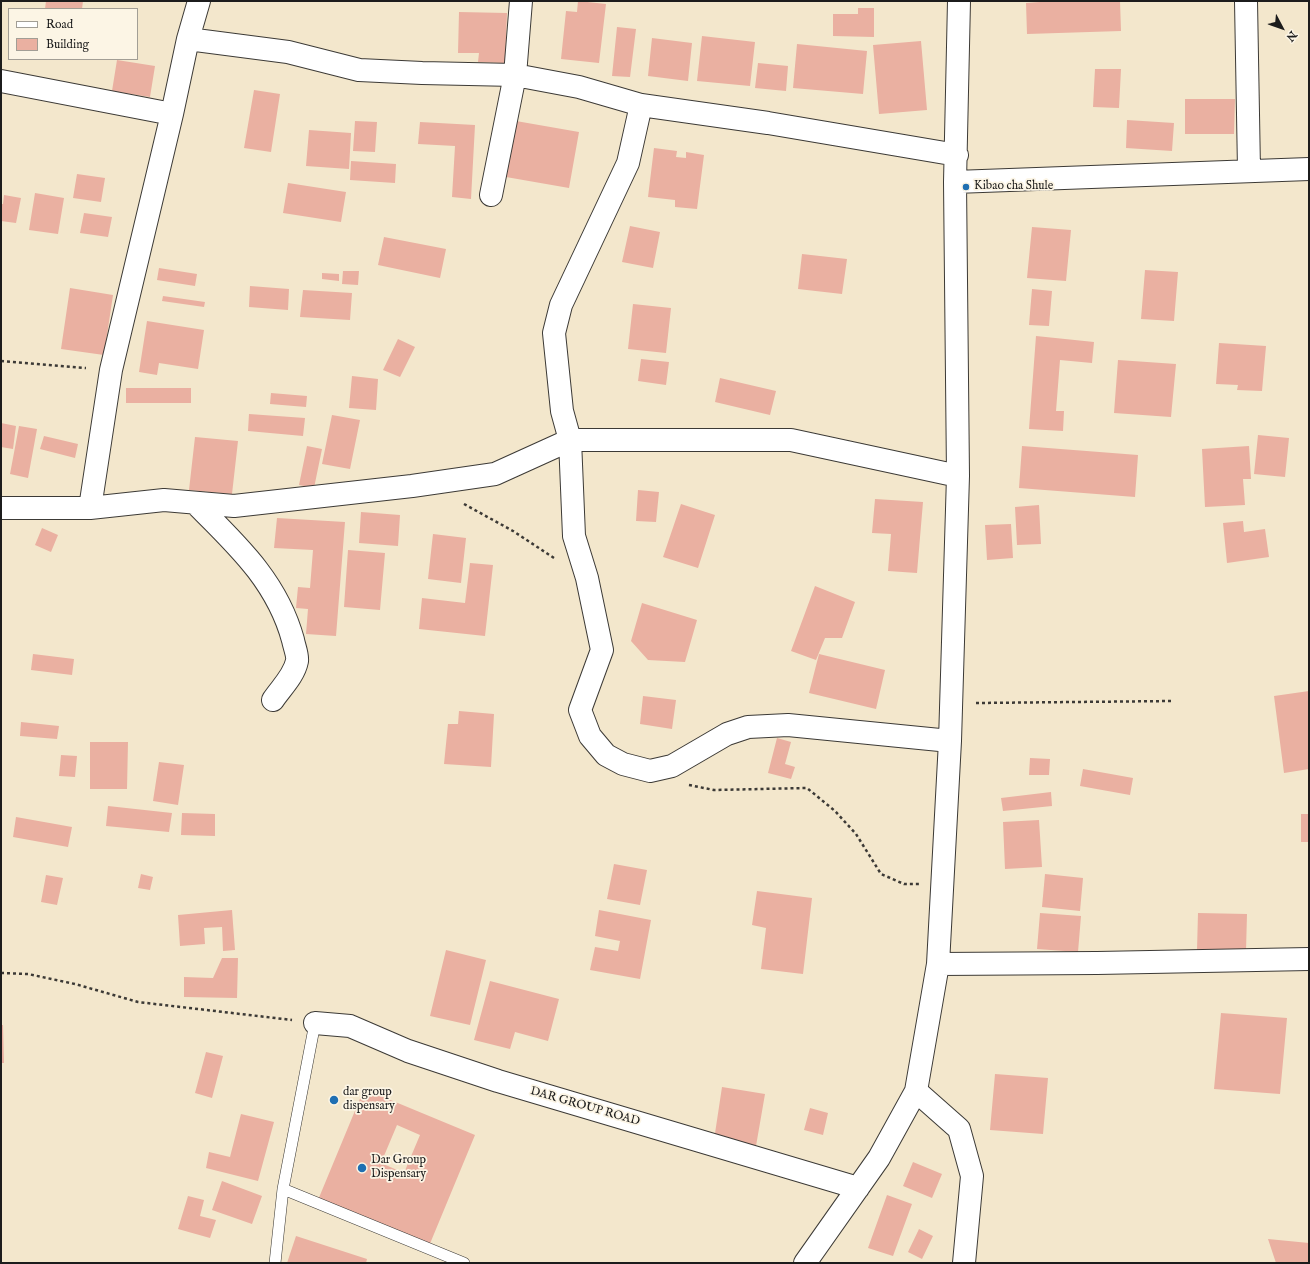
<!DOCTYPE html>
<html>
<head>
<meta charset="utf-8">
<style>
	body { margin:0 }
	#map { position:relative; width:1310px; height:1264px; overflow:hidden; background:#f3e7cc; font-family:"IM FELL English",serif }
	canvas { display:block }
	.frame { position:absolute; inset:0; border:2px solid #1c1c1c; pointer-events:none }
	.legend { position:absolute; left:8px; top:8px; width:130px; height:52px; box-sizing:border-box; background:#fcf5e5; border:1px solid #a29e95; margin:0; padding:5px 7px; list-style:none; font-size:12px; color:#1c1c1c }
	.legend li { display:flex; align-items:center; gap:8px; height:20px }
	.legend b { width:20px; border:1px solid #a29e95 }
	.north { position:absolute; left:1262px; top:8px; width:40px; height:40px; -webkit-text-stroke:3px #fcf5e5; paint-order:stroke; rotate:131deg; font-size:11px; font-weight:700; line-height:16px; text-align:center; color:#1c1c1c }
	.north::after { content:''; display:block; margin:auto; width:14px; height:18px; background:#1c1c1c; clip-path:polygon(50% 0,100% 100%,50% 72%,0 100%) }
</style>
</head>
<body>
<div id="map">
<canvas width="1310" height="1264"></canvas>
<div class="frame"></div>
<ul class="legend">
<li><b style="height:5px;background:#fff"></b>Road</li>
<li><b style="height:11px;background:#eab0a1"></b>Building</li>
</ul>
<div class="north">N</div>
</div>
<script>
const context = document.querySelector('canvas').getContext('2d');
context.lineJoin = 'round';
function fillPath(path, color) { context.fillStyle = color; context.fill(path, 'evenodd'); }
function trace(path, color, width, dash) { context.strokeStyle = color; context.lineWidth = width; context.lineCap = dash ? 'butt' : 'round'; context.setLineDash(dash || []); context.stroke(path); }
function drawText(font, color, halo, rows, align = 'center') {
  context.font = font + ' "IM FELL English",serif'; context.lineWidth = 3.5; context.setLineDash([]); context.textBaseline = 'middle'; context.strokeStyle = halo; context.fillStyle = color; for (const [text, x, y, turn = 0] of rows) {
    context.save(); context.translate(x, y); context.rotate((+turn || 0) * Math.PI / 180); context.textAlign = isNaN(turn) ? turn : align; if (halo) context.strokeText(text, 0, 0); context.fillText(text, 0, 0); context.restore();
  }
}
fillPath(new Path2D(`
	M46 1H83L82 9H45Z
	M578 1 606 4 599 63 561 59 566 11 577 12Z
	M1053 1H1120L1121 31 1027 34 1026 3Z
	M858 8H874V37L833 36V14H858Z
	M459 12 507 13 505 63 478 62 479 53H458Z
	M617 27 636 29 630 77 612 76Z
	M702 36 755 42 750 86 697 81Z
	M652 38 692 43 688 81 648 76Z
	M921 41 927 110 879 114 873 45Z
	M797 44 867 51 863 94 793 88Z
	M117 60 155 66 150 97 112 91Z
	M758 63 788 66 786 91 755 88Z
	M1095 69H1121L1119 108 1093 107Z
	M254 90 280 94 271 152 244 148Z
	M1185 99H1235L1234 134H1185Z
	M1127 120 1174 123 1172 151 1126 148Z
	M355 121 377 122 375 152 353 151Z
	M516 121 579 132 569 188 506 177Z
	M420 122 475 125 471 199 452 197 455 146 418 144Z
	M309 130 351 133 349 169 306 166Z
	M654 148 677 151 676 157 686 158V152L704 155 697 209 675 207V200L648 197Z
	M351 161 396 164 395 183 350 180Z
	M77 174 105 178 101 202 73 198Z
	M288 183 346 192 341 222 283 213Z
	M35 193 64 198 58 234 29 230Z
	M4 195 21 198 16 223 1 221V204H3Z
	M84 213 112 217 108 237 80 233Z
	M630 226 660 232 653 268 622 262Z
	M1032 227 1071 230 1066 281 1027 278Z
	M384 237 446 249 440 278 378 265Z
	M802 254 847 259 842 294 798 289Z
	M159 268 197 274 195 286 157 280Z
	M1145 270 1178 272 1174 321 1141 319Z
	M343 271H359L358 285 342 284Z
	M322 273 339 274V281L322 279Z
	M250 286 289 289 288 310 249 307Z
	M70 288 113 295 104 355 61 349Z
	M1032 289 1052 291 1049 326 1029 325Z
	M303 290 352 293 350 320 300 317Z
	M163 296 205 302 204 307 162 301Z
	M633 304 671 308 666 353 628 349Z
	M147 321 204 330 198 369 159 363 157 375 139 372Z
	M1036 336 1094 342 1092 363 1060 360 1056 411H1064L1063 431 1029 429Z
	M398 339 415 347 400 377 383 370Z
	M1219 343 1266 346 1262 391 1237 390 1238 385 1216 384Z
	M641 359 669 362 666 385 638 381Z
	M1118 360 1176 364 1171 417 1114 413Z
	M352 376 378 379 376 410 349 408Z
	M720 378 776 391 770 415 715 402Z
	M126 388H191V403H126Z
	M271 393 307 396 306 407 270 404Z
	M249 414 305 418 303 436 248 431Z
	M332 415 360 420 350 469 322 464Z
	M1 423 16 426 13 449 1 447Z
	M19 426 37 429 28 478 10 474Z
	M1258 435 1289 438 1285 477 1254 474Z
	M44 436 78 444 75 458 40 449Z
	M195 437 238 441 232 494 189 490Z
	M307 446 322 449 314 488 299 485Z
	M1022 446 1138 455 1135 497 1019 488Z
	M1249 446 1251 479H1243L1245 505 1205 507 1202 449Z
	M638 490 659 492 656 522 636 521Z
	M875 499 923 502 917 573 888 571 891 534 872 533Z
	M681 504 715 515 698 568 663 557Z
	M1039 505 1041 544 1017 545 1015 507Z
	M361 512 400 515 398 546 359 543Z
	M277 518 345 522 336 636 306 634 308 609 296 608 298 587 310 588 313 550 274 548Z
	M1243 521 1244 532 1265 529 1269 557 1227 563 1223 523Z
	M1011 524 1013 558 987 560 985 525Z
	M42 528 58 535 51 552 35 545Z
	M433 534 466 538 461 583 428 579Z
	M348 550 385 553 380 610 344 607Z
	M470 563 493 565 485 636 419 629 422 598 465 603Z
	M815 586 855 602 842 638H825L816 660 791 651Z
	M642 603 697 620 685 662 648 660 631 641Z
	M33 654 74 659 72 675 31 670Z
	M819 654 885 670 876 709 809 693Z
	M1309 691V769L1284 773 1274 696Z
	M643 696 676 700 672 729 640 724Z
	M459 711 494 714 491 767 444 764 448 724H458Z
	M21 722 59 726 57 739 20 736Z
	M777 738 791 742 785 764 795 767 791 779 768 773Z
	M90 742H128L127 789H90Z
	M61 755 77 756 75 777 59 776Z
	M1030 758 1050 759 1049 775H1029Z
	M159 762 184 765 178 805 153 801Z
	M1083 769 1133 778 1130 795 1080 786Z
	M1051 792 1052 806 1003 811 1001 798Z
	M108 806 172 813 169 832 106 826Z
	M182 813 215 814V836L181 835Z
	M1301 814H1309V842H1301Z
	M16 817 72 827 68 847 13 837Z
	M1039 820 1042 867 1005 869 1003 822Z
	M614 864 647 870 640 905 607 899Z
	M141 874 153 877 150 890 138 888Z
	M1045 874 1083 878 1080 911 1042 907Z
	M46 875 63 878 57 905 41 902Z
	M757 891 812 898 803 974 761 969 766 928 752 925Z
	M232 910 235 950 223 951 222 927 204 928 205 944 180 946 178 915Z
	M599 910 651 920 640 979 590 970 595 947 618 951 620 941 595 936Z
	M1040 913 1081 916 1078 952 1037 949Z
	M1198 913 1247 914 1246 951 1197 950Z
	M446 950 486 960 470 1025 430 1016Z
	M222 958H238L237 998 184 997V977L213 978Z
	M490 981 559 999 548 1041 515 1032 510 1049 474 1040Z
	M1221 1013 1287 1018 1280 1094 1214 1089Z
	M1 1025H3L4 1063H1Z
	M206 1052 223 1056 212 1098 195 1093Z
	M995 1074 1048 1078 1043 1134 990 1130Z
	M722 1087 765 1094 756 1146 714 1140Z
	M364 1089 475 1135 429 1246 318 1200ZM397 1125 420 1135 404 1173 381 1163Z
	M810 1108 828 1113 823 1135 804 1130Z
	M241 1114 274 1122 258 1181 206 1168 209 1152 230 1157Z
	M913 1162 942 1174 932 1198 903 1186Z
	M222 1181 262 1196 252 1224 212 1210Z
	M887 1195 912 1204 893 1256 868 1248Z
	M188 1196 204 1200 200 1216 216 1220 210 1238 178 1229Z
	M919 1229 933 1236 922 1259 908 1252Z
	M296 1236 367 1259 366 1263H287Z
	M1268 1239 1309 1243V1263H1276Z`), '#eab0a1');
const service = new Path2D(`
	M315 1023 283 1189 464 1263
	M275 1263 283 1189`);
const minor = new Path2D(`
	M1246 1 1249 170
	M188 39 288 52 359 70 422 73 515 75 579 87 641 105 768 123 957 155
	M1 81 172 114
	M641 105 628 163 561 305 554 333 562 411 570 440 574 536 587 578 602 650 580 710 590 736 606 755 623 764 650 771 672 766 727 734 748 727 788 725 950 741
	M955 182 1309 169
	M491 195 515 75 521 1
	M195 503C236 544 277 581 293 640 294 646 298 655 297 661 294 676 281 688 273 700
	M1 508H90L164 500 234 506 412 486 495 474 570 440H791L958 476
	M90 508 111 370 172 114 188 39 199 1
	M938 964 1097 963 1309 959
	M315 1023 350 1026 408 1051 498 1081 858 1188
	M916 1091 959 1129 972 1176 964 1263
	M805 1263 879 1158 916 1091 938 964 950 741 958 476 955 182 959 1`);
trace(service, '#3c3a36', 12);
trace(minor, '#3c3a36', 24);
trace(new Path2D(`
	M1 361 86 368
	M464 504 513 531 554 558
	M976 703 1173 701
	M689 785 714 790 807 788 835 811 856 834 881 874 904 884H919
	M1 973 28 974 75 984 138 1002 292 1020`), '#3c3a36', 2.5, [3, 3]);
trace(service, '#fff', 11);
trace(minor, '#fff', 22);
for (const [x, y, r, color] of [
	[966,187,4,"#1f6fb2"],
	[334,1100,5,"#1f6fb2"],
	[362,1168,5,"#1f6fb2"]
]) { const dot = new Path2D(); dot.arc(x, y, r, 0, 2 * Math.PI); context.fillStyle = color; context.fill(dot); trace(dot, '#fcf5e5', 1.5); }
drawText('12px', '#1c1c1c', '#fcf5e5', [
	["Kibao cha Shule",974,187],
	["dar group",343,1093],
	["dispensary",343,1107],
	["Dar Group",371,1161],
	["Dispensary",371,1175]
], 'left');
drawText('12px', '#1c1c1c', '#fcf5e5', [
	["DAR GROUP ROAD",585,1107,16]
]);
</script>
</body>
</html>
